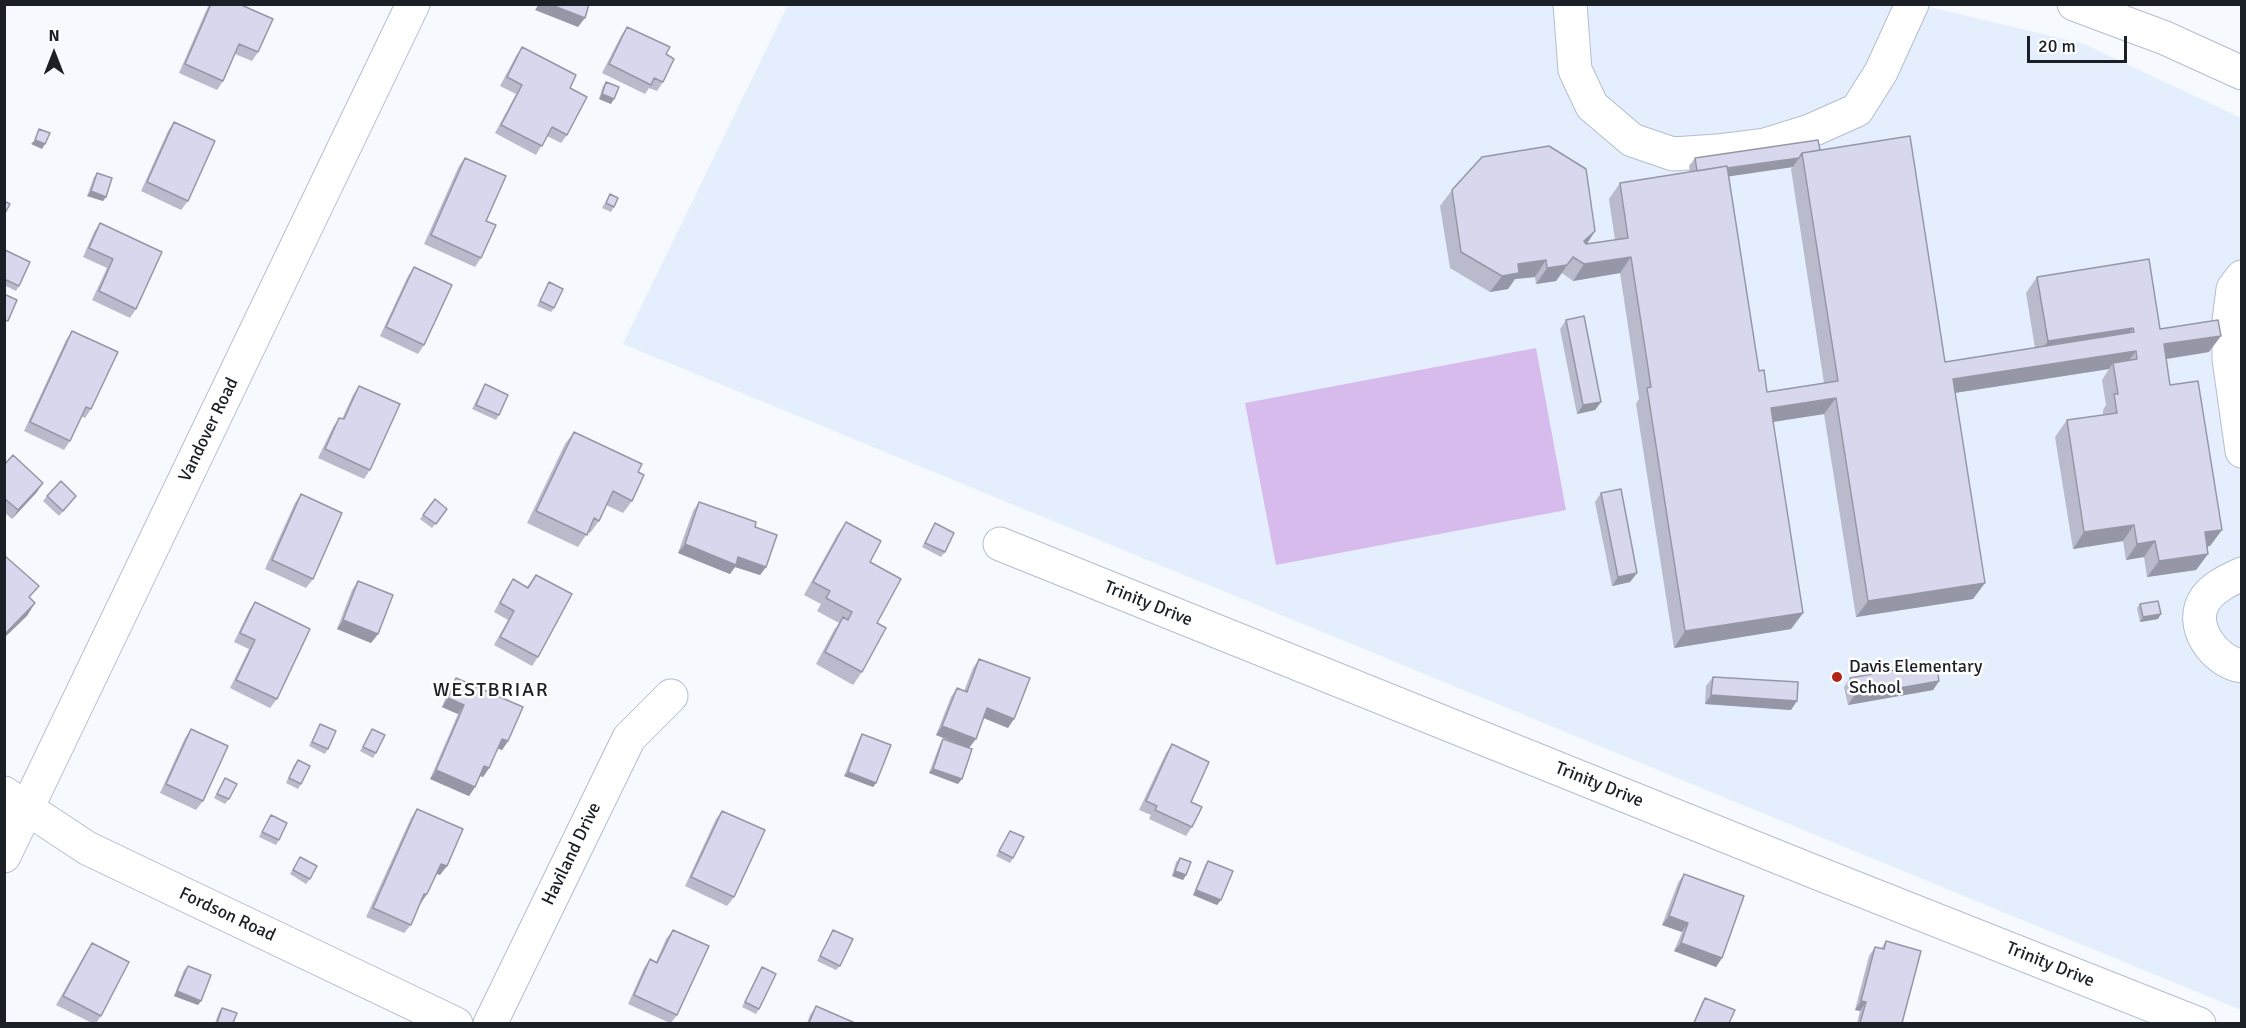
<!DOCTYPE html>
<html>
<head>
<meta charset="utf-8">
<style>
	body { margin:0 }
	#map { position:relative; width:2246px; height:1028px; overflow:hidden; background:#f6f9fd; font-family:Signika,sans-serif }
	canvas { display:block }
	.frame { position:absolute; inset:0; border:6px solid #1b2026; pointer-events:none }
	.north { position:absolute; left:24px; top:24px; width:60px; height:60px; -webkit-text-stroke:4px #fff; paint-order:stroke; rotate:0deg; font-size:16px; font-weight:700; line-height:24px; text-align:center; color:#1b2026 }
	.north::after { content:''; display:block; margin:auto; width:21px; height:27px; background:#1b2026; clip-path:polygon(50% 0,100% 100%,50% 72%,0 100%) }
	.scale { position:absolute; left:2027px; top:36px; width:100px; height:27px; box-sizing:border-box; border:3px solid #1b2026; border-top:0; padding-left:8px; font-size:18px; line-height:21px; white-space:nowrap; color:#1b2026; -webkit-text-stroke:4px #fff; paint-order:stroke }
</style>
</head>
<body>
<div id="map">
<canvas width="2246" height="1028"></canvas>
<div class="frame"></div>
<div class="north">N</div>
<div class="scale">20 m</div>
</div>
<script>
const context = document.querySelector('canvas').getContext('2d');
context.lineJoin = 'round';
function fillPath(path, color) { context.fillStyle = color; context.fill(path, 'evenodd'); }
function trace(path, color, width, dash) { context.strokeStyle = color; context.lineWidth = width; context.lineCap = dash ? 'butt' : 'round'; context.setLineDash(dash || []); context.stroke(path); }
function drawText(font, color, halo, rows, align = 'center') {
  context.font = font + ' Signika,sans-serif'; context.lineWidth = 5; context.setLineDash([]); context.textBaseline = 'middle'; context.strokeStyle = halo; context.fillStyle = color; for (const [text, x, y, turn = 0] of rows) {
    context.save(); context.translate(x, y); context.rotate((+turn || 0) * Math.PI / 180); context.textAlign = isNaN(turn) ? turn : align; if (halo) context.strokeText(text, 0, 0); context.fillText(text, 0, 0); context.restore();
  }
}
fillPath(new Path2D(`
	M1917 4 2084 44 2241 118V1010L623 344 788 5Z`), '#e4eefd');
fillPath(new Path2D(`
	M1536 348 1566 510 1276 565 1245 403Z`), '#d7bbec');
const minor = new Path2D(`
	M1570 4 1575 70 1592 106 1632 140 1673 154 1717 151 1765 145 1810 131 1857 110 1881 72 1912 4
	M2074 4 2165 38 2242 73
	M2242 277 2233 289 2229 321V359L2242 451
	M1000 544 1820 874 2199 1024
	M2242 574C2229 580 2215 586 2206 598 2187 624 2214 662 2242 666
	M4 793 87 848 456 1024
	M4 856 413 4
	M490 1024 629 738 671 696`);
trace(minor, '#b2becf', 35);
trace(minor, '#fff', 33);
fillPath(new Path2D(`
	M209 4H239L258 52 252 61 235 54 223 81 217 90 179 73Z
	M627 27 666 54 663 82 657 91 649 88 645 94 602 73 621 36Z
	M522 47 570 88 567 135 561 143 547 136 536 155 495 133 516 94 500 86 516 56Z
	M606 82 611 104 599 99 603 86Z
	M174 122 188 201 181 210 141 191 168 131Z
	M1820 150 1945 362 2035 348 2026 293 2037 277 2160 329 2209 352 2166 359 2170 385 2210 546H2207L2208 554 2196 570 2147 577 2144 557 2126 560 2123 541 2073 549 2055 437 2067 420 2103 415V410L2106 405 2102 380 2109 369 1955 393 1973 599 1856 617 1824 414 1773 422 1803 613 1791 629 1674 648 1636 404 1639 399 1620 273 1573 281 1562 273 1556 281 1536 284 1535 277 1515 279 1508 289 1490 292 1450 268 1440 206 1452 190 1595 231 1587 244 1615 240 1609 199 1620 183 1690 172 1689 166 1695 158ZM1793 167 1791 169 1824 383 1767 392 1759 371 1729 176Z
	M465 158 486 221 481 258 475 267 424 244 459 166Z
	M97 173 106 197 103 201 87 196 94 177Z
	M610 194 614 207 611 212 602 208Z
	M100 223 136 309 130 318 92 300 107 268 83 257 94 232Z
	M5 250 19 286 16 291 4 285Z
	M414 267 424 345 418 354 380 336 408 276Z
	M549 282 554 308 551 312 537 306Z
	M1566 320 1601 402 1595 410 1577 414 1560 329Z
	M72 331 91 409 85 418 81 416 70 441 64 450 24 431 66 340Z
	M485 384 499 415 496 420 472 409 482 389Z
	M359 386 370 470 364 479 318 458 333 427 339 418 342 419 353 395Z
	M574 432 638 472 632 501 623 513 606 505 599 521 590 533 588 532 578 547 527 523 565 444Z
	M4 465 37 492 12 519 4 512Z
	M1601 493 1637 573 1630 582 1612 586 1595 502Z
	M301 494 313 579 306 588 265 569 295 503Z
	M47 496 73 500 59 516 43 501Z
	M435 499 447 509 432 528 420 519Z
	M699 502 755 527 766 567 760 575 735 567 730 574 678 553 693 511Z
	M846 522 870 562 877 623 862 672 853 685 816 664 834 630 839 623 817 611 821 604 804 595 837 535Z
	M935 523 945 552 941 557 922 547Z
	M536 575 538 657 532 666 494 645 508 620 494 612 507 588 513 579 527 587Z
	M358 581 378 634 371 643 337 629 352 590Z
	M255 602 277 699 270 708 230 688 249 649 234 642 249 611Z
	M2140 604 2158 619 2140 622 2137 608Z
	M979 659 1008 728 984 718 969 748 936 735 951 697 957 688 964 691 973 668Z
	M1713 677 1791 710 1705 704 1706 686Z
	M456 678 508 741 502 750 498 748 489 768 483 777 480 776 475 787 469 796 430 779 458 714 442 707 450 687Z
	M1850 678 1939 681 1933 690 1848 705 1844 687Z
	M320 724 328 749 325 754 309 746Z
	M191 729 203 801 196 810 160 793 185 738Z
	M372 729 376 753 373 758 360 751Z
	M862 734 876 783 873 787 844 776 859 739Z
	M943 739 958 784 929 773 940 744Z
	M1172 744 1191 802 1192 827 1186 836 1149 819 1151 815 1139 810 1166 753Z
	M298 760 301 784 298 789 286 783 294 765Z
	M225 778 229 799 225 804 214 798Z
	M417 809 440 875 437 874 421 903H420L411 925 404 933 366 917 411 818Z
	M722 811 734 897 727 906 685 886 716 819Z
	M271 815 279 840 276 845 259 837Z
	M1010 831 1013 858 1010 863 996 856Z
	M300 857 310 879 306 884 290 874Z
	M1180 858 1186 875 1183 880 1172 876 1176 862Z
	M1208 861 1221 900 1217 905 1193 895 1205 865Z
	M1684 874 1722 958 1716 967 1674 951 1682 932 1662 925 1678 883Z
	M673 930 677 1015 671 1023H670L628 1004 644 968 650 959 656 962 666 939Z
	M833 930 840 966 836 970 817 961Z
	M1886 941 1902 1023H1857L1860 1011 1855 1010 1869 956 1875 947 1881 949Z
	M92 943 101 1016 96 1023H92L56 1005 86 952Z
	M188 966 198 1005 174 996 184 970Z
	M762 967 759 1009 756 1014 742 1007 759 972Z
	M1705 998 1729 1023H1693L1702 1002Z
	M816 1006 855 1023H807L810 1015Z
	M222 1008 233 1023H215L219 1012Z`), '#b9bacc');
fillPath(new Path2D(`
	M539 4H549L585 18 578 27 535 10Z
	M602 94 614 99 611 104 599 99Z
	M35 140 45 144 42 149 31 144Z
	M1799 158 1793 167 1691 182 1698 173Z
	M91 191 106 197 103 201 87 196Z
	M1595 231 1584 248V241Z
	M1573 257 1556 281 1536 284 1547 268Z
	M1631 257 1620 273 1573 281 1584 264Z
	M1546 260 1535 277 1515 279 1508 289 1490 292 1502 276 1518 264Z
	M2133 328 2122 344 2036 357 2048 341Z
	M2221 336 2209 352 2153 361 2164 344Z
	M2136 351 2124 367 2113 363 2109 369 1941 395 1953 379Z
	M1836 398 1824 414 1759 424 1771 408Z
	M1601 402 1595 410 1577 414 1583 405Z
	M43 483 37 492 12 519 18 510Z
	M2134 525 2123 541 2073 549 2084 532Z
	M2222 530 2210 546 2193 549 2205 532Z
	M2155 541 2144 557 2126 560 2137 544Z
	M685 544 738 557 766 567 760 575 735 567 730 574 678 553Z
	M2208 554 2196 570 2147 577 2159 561Z
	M1637 573 1630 582 1612 586 1618 577Z
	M1985 583 1973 599 1856 617 1868 601Z
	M35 603 27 616 4 638 5 634Z
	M1803 613 1791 629 1674 648 1685 631Z
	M2161 614 2158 619 2140 622 2143 617Z
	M343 620 378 634 371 643 337 629Z
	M1939 681 1933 690 1848 705 1854 696Z
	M1711 695 1797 701 1791 710 1705 704Z
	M448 698 464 705 458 714 442 707Z
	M987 708 1014 719 1008 728 981 717Z
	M942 726 976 739 969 748 936 735Z
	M502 739 508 741 502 750 496 748Z
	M484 766 489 768 483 777 478 775Z
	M933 769 962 779 958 784 929 773Z
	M436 770 475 787 469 796 430 779Z
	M848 772 876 783 873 787 844 776Z
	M441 864 447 866 440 875 435 873Z
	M1175 871 1186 875 1183 880 1172 876Z
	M1196 890 1221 900 1217 905 1193 895Z
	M424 894H427L421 903H418Z
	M1669 916 1688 923 1682 932 1662 925Z
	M1681 943 1722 958 1716 967 1674 951Z
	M177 991 201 1001 198 1005 174 996Z
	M1861 1001 1866 1002 1860 1011 1855 1010Z`), '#9697a6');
const building = new Path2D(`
	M211 4H239L273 19 258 52 239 44 223 81 185 64Z
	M549 4H589L585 18Z
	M627 27 670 47 666 54 674 59 663 82 654 78 651 85 609 64Z
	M522 47 576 75 570 88 587 97 567 135 552 127 542 146 501 125 522 85 507 77Z
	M606 82 619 87 614 99 602 94Z
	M174 122 215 141 188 201 147 182Z
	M39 129 50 133 45 144 35 140Z
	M1910 136 1945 362 2134 332 2133 328 2048 341 2037 277 2149 259 2160 329 2218 320 2221 336 2164 344 2170 385 2198 381 2222 530 2205 532 2208 554 2159 561 2155 541 2137 544 2134 525 2084 532 2067 420 2117 413 2114 394H2118L2113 363 2137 359 2136 351 1953 379 1985 583 1868 601 1836 398 1771 408 1803 613 1685 631 1647 388 1651 387 1631 257 1584 264 1573 257 1567 265 1547 268 1546 260 1518 264 1519 273 1502 276 1461 252 1452 190 1482 157 1549 146 1586 169 1595 231 1584 241 1586 244 1628 238 1620 183 1727 166 1759 371 1764 370 1767 392 1838 381 1802 153Z
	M1818 140 1820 150 1802 153 1799 158 1727 168V166L1697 171 1695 158Z
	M465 158 506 176 486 221 496 225 481 258 431 235Z
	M97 173 112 178 106 197 91 191Z
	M610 194 618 198 614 207 606 203Z
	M4 201 10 204 4 215Z
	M100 223 162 252 136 309 99 291 113 259 89 248Z
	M5 250 30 262 19 286 4 279Z
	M414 267 452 285 424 345 386 327Z
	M549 282 563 289 554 308 540 301Z
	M4 294 17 300 8 321 4 320Z
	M1584 316 1601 402 1583 405 1566 320Z
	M72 331 118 352 91 409 86 407 70 441 30 422Z
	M485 384 508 395 499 415 476 405Z
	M359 386 400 404 370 470 325 449 339 418 344 419Z
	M574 432 642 464 638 472 644 475 632 501 613 491 599 521 594 518 587 535 536 511Z
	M13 455 43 483 18 510 4 498V465Z
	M61 481 76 496 63 511 47 496Z
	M1621 489 1637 573 1618 577 1601 493Z
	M301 494 342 513 313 579 272 560Z
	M435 499 447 509 436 524 423 515Z
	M699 502 756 522 755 527 777 535 766 567 738 557 736 565 685 544Z
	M846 522 881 541 870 562 901 579 877 623 886 628 862 672 825 652 843 617 848 620 852 612 826 598 830 591 813 582Z
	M935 523 954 533 945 552 925 543Z
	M5 556 39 586 29 597 35 603 5 634Z
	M536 575 572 594 538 657 500 637 514 611 500 603 513 579 528 588Z
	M358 581 393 595 378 634 343 620Z
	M2158 601 2161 614 2143 617 2140 604Z
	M255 602 310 629 277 699 236 680 255 640 240 633Z
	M979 659 1030 678 1014 719 987 708 976 739 942 726 957 688 967 692Z
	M1936 663 1939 681 1854 696 1850 678Z
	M1713 677 1798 682 1797 701 1711 695Z
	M456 678 523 707 508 741 502 739 489 768 484 766 475 787 436 770 464 705 448 698Z
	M320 724 336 731 328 749 312 742Z
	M191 729 228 746 203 801 166 784Z
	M372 729 385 735 376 753 363 747Z
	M862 734 891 745 876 783 848 772Z
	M943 739 972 749 962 779 933 769Z
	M1172 744 1209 762 1191 802 1202 807 1192 827 1155 810 1157 806 1146 801Z
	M298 760 310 766 301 784 289 778Z
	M225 778 237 784 229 799 217 794Z
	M417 809 463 829 447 866 441 864 427 894H424L411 925 373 908Z
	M722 811 765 830 734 897 691 877Z
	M271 815 287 823 279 840 262 832Z
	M1010 831 1024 837 1013 858 999 851Z
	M300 857 317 866 310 879 293 870Z
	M1180 858 1191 862 1186 875 1175 871Z
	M1208 861 1233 871 1221 900 1196 890Z
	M1684 874 1744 896 1722 958 1681 943 1688 923 1669 916Z
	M673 930 709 946 677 1015 634 995 650 959 657 963Z
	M833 930 853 939 840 966 820 956Z
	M1886 941 1921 951 1902 1023H1860L1866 1002 1861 1001 1875 947 1884 949Z
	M92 943 129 962 101 1016 63 996Z
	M188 966 211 975 201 1001 177 991Z
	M762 967 776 974 759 1009 745 1002Z
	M1705 998 1735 1010 1729 1023H1694Z
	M816 1006 855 1023H809Z
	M222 1008 237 1013 233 1023H217Z`);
fillPath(building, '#d7d8ed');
trace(building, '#9697a6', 1.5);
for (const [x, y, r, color] of [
	[1837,677,6,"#b22416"]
]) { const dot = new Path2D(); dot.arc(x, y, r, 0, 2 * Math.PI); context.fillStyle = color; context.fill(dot); trace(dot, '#fff', 2); }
drawText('18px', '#1b2026', '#fff', [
	["Vandover Road",209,430,-64],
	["Trinity Drive",1148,604,22],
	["Trinity Drive",1599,785,22],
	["Haviland Drive",572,854,-64],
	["Fordson Road",227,915,25],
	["Trinity Drive",2050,965,22]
]);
drawText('18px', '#1b2026', '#fff', [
	["Davis Elementary",1849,667],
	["School",1849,688]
], 'left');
context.letterSpacing = '1.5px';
drawText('20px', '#1b2026', '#fff', [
	["WESTBRIAR",491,691]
]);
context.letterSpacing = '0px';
</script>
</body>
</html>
